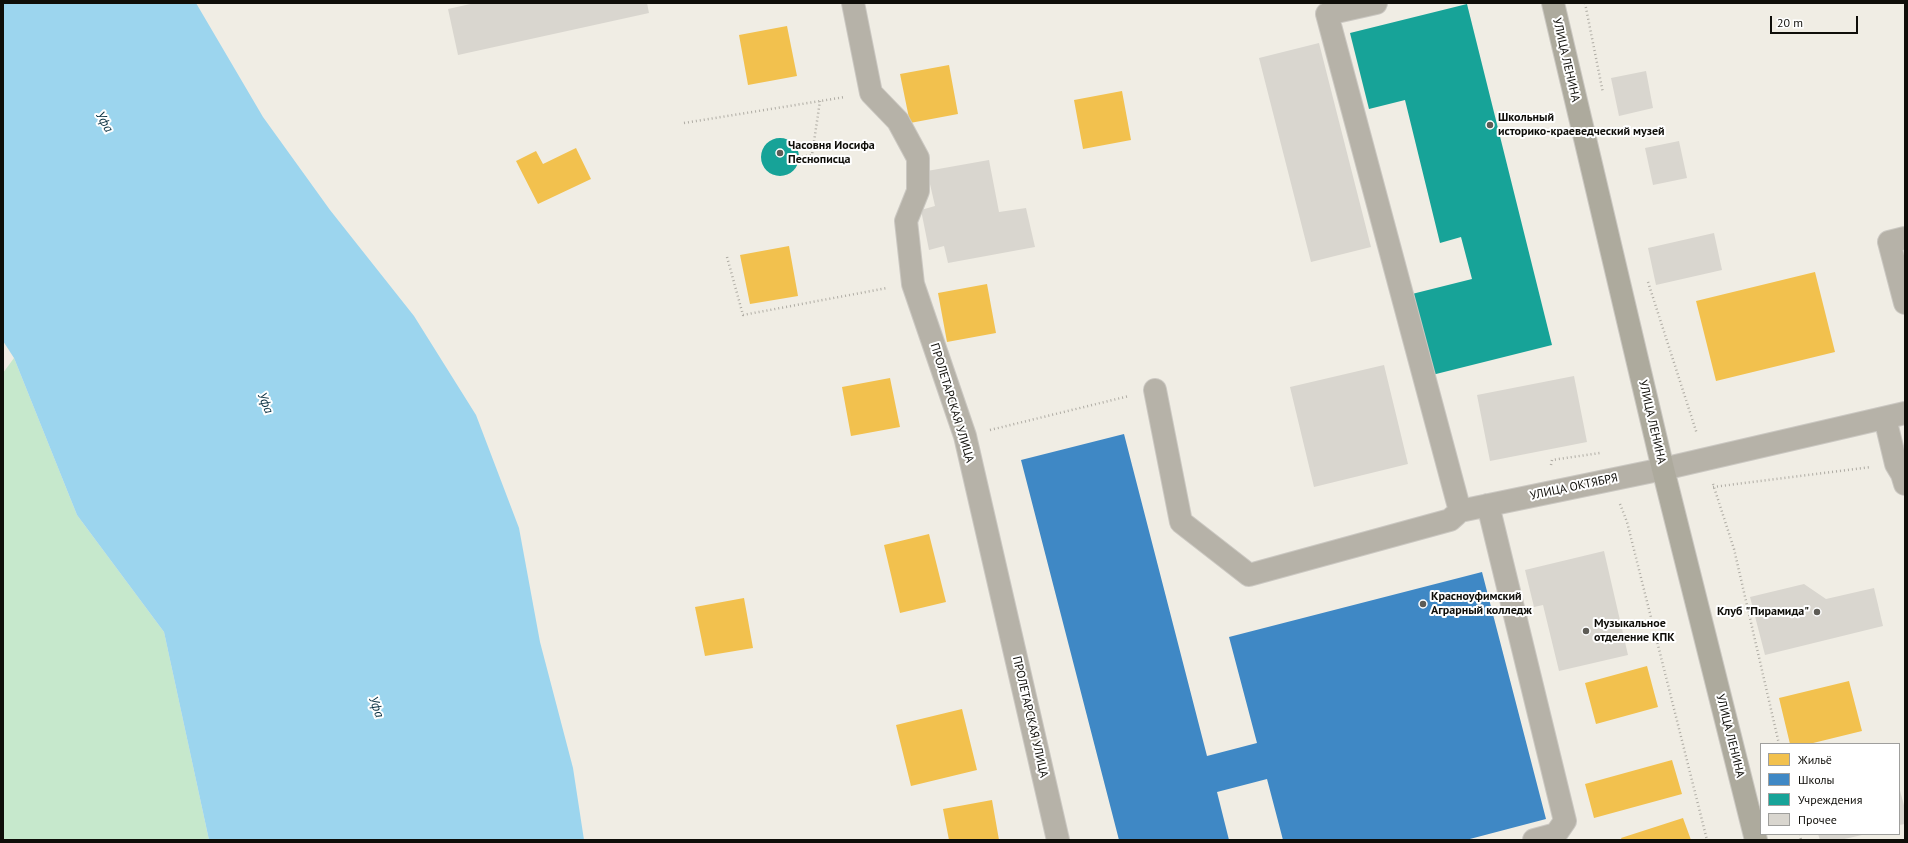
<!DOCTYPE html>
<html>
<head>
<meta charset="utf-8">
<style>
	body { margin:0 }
	#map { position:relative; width:1908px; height:843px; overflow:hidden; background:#f0ede4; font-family:"PT Sans",sans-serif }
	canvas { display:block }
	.frame { position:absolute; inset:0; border:4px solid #0f0e09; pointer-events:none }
	.legend { position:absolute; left:1760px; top:743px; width:140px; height:92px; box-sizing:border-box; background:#fff; border:1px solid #9f9f9d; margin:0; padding:5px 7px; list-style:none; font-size:12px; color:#0f0e09 }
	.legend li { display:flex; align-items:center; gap:8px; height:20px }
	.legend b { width:20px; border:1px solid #9f9f9d }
	.scale { position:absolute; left:1770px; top:16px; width:88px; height:18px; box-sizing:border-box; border:2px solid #0f0e09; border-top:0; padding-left:5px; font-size:12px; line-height:14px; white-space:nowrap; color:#0f0e09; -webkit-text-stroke:3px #fff; paint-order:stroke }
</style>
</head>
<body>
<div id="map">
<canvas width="1908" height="843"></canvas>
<div class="frame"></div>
<ul class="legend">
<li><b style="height:11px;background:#f2c14e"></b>Жильё</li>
<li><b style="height:11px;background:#3f88c5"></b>Школы</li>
<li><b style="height:11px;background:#17a398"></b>Учреждения</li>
<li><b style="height:11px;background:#d9d6cf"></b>Прочее</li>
</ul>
<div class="scale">20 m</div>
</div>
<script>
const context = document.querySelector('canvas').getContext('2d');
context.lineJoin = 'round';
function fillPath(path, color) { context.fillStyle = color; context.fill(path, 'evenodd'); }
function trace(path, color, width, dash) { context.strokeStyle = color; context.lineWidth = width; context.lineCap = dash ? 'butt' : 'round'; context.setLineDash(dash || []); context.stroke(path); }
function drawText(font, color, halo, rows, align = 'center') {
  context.font = font + ' "PT Sans",sans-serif'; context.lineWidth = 4; context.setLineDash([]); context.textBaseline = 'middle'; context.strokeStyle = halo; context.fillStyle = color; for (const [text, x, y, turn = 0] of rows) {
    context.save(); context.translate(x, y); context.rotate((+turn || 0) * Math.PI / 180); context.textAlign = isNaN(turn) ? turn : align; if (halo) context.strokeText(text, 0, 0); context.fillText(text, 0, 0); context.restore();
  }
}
fillPath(new Path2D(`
	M14 358 77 515 164 632 209 840H3V373Z`), '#c6e8cc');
fillPath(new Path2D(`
	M3 3H196L263 117 330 210 414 316 476 415 519 528 540 642 573 768 584 840H209L164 632 77 515 14 358 3 341Z`), '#9cd5ee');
fillPath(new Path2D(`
	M787 26 797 76 748 85 739 35Z
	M949 65 958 114 910 123 900 74Z
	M1122 91 1131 140 1083 149 1074 100Z
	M576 148 591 179 538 204 516 161 536 151 543 164Z
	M789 246 798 296 750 304 740 255Z
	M1815 272 1835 352 1716 381 1696 301Z
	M987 284 996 333 947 342 938 293Z
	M890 378 900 427 851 436 842 387Z
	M929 534 946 602 900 613 884 545Z
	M744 598 753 648 705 656 695 607Z
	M1647 666 1658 707 1596 724 1585 683Z
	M1849 681 1862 731 1809 744H1790L1779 698Z
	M962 709 977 770 911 786 896 725Z
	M1672 760 1682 794 1594 818 1585 784Z
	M992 800 999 840H949L943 809Z
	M1683 818 1691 840H1622L1621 838Z`), '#f2c14e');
fillPath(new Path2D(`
	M1124 434 1207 756 1257 743 1229 637 1482 572 1546 819 1466 840H1283L1267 779 1217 792 1229 840H1119L1021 460Z`), '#3f88c5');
fillPath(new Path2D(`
	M1467 4 1552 345 1432 375 1412 294 1472 279 1461 237 1440 243 1405 100 1369 109 1350 33Z
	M761 157a19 19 0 1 1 38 0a19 19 0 1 1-38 0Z`), '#17a398');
fillPath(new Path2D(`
	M475 3H647L649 13 458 55 448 9Z
	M1319 43 1371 247 1311 262 1259 58Z
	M1646 71 1653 108 1619 116 1611 78Z
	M1679 141 1687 178 1653 185 1645 148Z
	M989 160 999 212 1026 208 1035 247 948 263 944 246 929 250 921 210 935 206 927 171Z
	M1714 233 1722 270 1656 285 1648 248Z
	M1384 365 1408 464 1314 487 1290 387Z
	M1574 376 1587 442 1490 461 1477 395Z
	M1604 551 1628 655 1559 671 1543 605 1534 607 1525 570Z
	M1804 584 1826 599 1874 588 1883 626 1765 655 1750 597Z
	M1899 787 1905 809V824L1899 825Z
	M1818 834H1862V835L1840 840H1820Z`), '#d9d6cf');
const minor = new Path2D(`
	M853 3 871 93 898 121 918 158V191L906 221 913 284 965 436 1058 840
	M1376 3 1327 14 1460 511
	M1905 238 1889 242 1905 303
	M1155 390 1181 522 1249 575 1450 520 1460 511 1663 469 1905 413
	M1885 418 1896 464 1902 474 1905 484
	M1488 505 1565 821 1556 834 1534 840`);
const major = new Path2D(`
	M1553 3 1663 469 1756 840`);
trace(minor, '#cbc8c2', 24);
trace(major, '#cbc8c2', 24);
trace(new Path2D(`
	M1585 3 1603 93
	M684 123 845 97
	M798 157 812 155 820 101
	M727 257 743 315 887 288
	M1648 282 1697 434
	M990 430 1129 396
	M1551 465 1552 460 1600 453 1601 454
	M1713 484 1734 549 1779 744
	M1713 487 1871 467
	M1620 504 1627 522 1707 840
	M1800 834 1801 840`), '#afaca4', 2.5, [1, 3]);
trace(minor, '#b6b2a8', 22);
trace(major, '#adaa9d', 22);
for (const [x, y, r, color] of [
	[1490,125,4,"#5e5c56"],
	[780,153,4,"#5e5c56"],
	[1423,604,4,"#5e5c56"],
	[1817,612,4,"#5e5c56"],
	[1586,631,4,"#5e5c56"]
]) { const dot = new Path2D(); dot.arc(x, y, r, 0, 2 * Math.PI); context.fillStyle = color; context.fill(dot); trace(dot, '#fff', 1.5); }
drawText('12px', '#0f0e09', '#fff', [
	["УЛИЦА ЛЕНИНА",1566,60,77],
	["ПРОЛЕТАРСКАЯ УЛИЦА",952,403,73],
	["УЛИЦА ЛЕНИНА",1652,422,77],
	["УЛИЦА ОКТЯБРЯ",1574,487,-12],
	["ПРОЛЕТАРСКАЯ УЛИЦА",1030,717,77],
	["УЛИЦА ЛЕНИНА",1730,736,76]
]);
drawText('bold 12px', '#0f0e09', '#fff', [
	["Школьный",1498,118],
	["историко-краеведческий музей",1498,132],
	["Часовня Иосифа",788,146],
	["Песнописца",788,160],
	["Красноуфимский",1431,597],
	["Аграрный колледж",1431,611],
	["Клуб \"Пирамида\"",1809,612,"right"],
	["Музыкальное",1594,624],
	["отделение КПК",1594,638]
], 'left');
drawText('italic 13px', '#082f40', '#fff', [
	["Уфа",104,122,60],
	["Уфа",265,403,68],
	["Уфа",376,707,70]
]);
</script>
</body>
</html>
